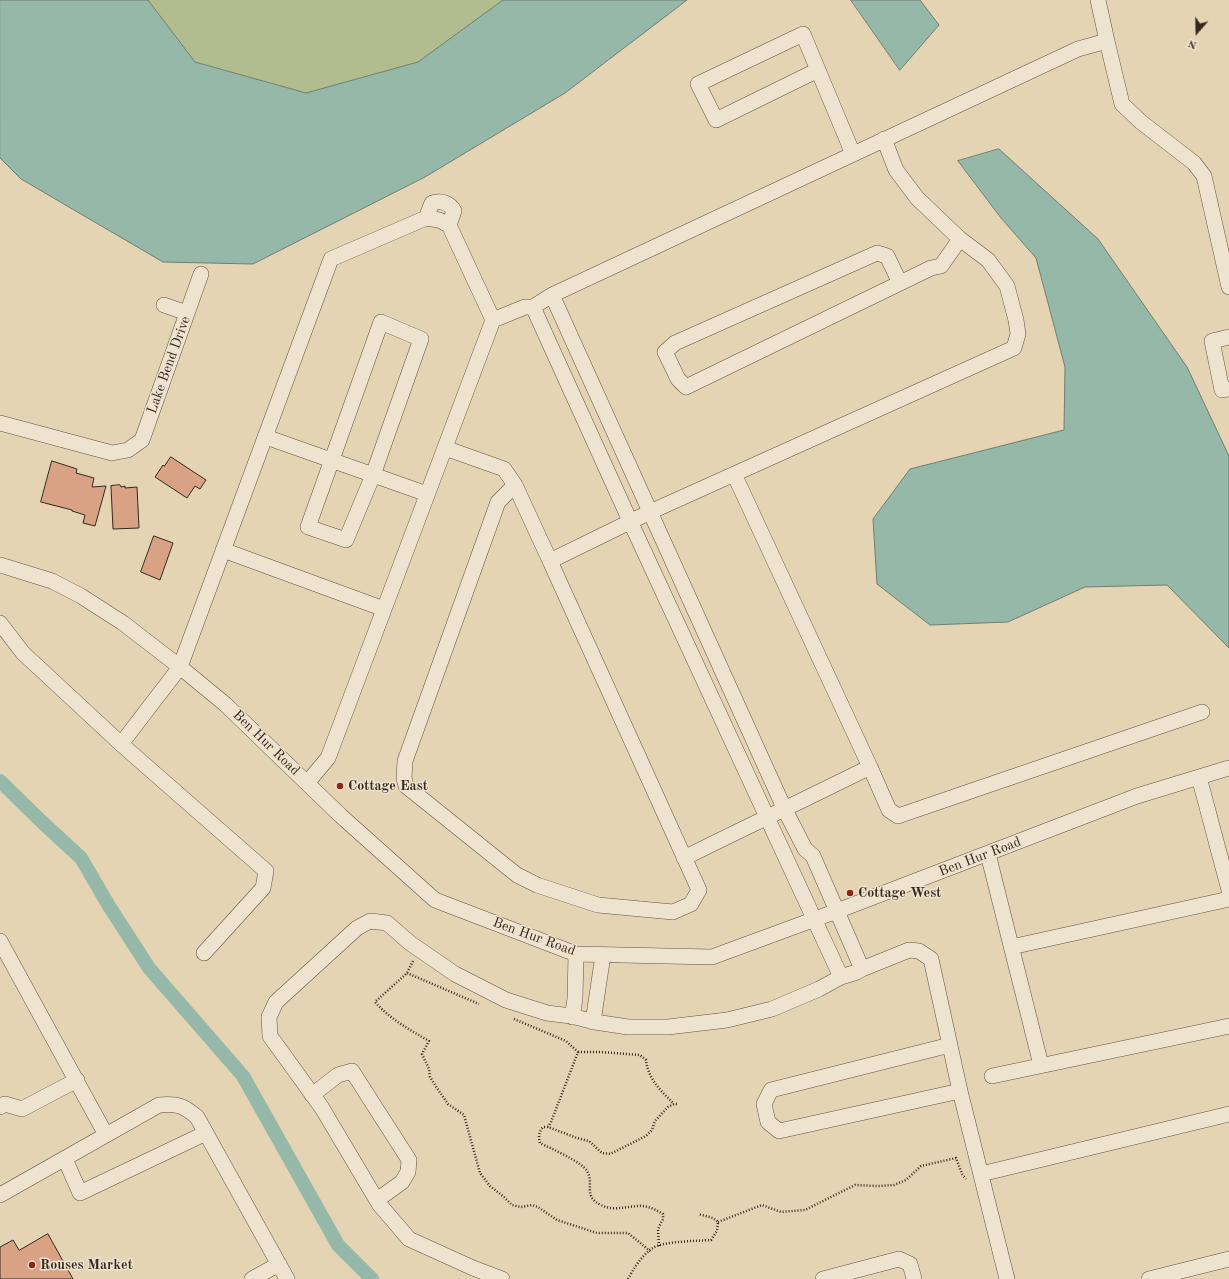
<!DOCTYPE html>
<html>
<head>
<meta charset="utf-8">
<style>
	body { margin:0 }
	#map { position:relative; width:1229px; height:1279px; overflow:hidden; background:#e4d4b4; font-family:"Old Standard TT",serif }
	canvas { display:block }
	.north { position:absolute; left:1177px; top:12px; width:40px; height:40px; -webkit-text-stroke:3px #ede3ce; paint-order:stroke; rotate:200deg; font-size:11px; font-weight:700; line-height:16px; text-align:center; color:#36281c }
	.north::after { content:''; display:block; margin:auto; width:14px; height:18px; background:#36281c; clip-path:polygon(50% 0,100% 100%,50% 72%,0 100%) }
</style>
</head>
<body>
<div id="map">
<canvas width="1229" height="1279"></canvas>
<div class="north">N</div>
</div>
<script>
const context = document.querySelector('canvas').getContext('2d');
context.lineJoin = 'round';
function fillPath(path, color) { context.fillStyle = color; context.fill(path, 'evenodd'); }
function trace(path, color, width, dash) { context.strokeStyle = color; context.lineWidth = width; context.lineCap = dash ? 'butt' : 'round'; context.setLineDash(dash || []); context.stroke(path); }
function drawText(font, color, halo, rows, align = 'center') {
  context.font = font + ' "Old Standard TT",serif'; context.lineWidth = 3; context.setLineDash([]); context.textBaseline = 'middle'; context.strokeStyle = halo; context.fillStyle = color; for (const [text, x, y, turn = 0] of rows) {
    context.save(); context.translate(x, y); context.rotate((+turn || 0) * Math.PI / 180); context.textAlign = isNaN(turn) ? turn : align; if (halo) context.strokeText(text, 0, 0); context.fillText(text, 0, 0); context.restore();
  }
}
fillPath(new Path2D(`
	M148 0H503L418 62 306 93 195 62Z`), '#b1bd8f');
const water = new Path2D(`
	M0 0H148L195 62 306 93 418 62 503 0H687L565 93 425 177 253 264 163 262 21 179 0 158Z
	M851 0H920L939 25 900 70Z
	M999 149 1098 239 1187 367 1229 456V648L1167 585 1085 587 1008 622 930 625 877 584 873 519 910 469 1064 430 1065 367 1036 258 1001 218 958 161Z`);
fillPath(water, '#96b8a9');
trace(water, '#707e71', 1);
trace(new Path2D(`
	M0 781 42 822 81 858 109 906 149 968 243 1076 338 1245 372 1279`), '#96b8a9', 14);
const building = new Path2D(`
	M171 457 206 480 200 489 195 486 187 498 155 477 163 465 164 466Z
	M52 461 77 469 76 473 94 478 92 487 106 486 95 526 83 523 85 515 72 511V510L41 502Z
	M120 485 121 487 125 486V488L137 487 139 528 113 529 111 486Z
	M154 536 173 543 160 580 141 572Z
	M48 1234 73 1279H0V1247L13 1240 19 1250Z`);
fillPath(building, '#d9a284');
trace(building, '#36281c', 1);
const minor = new Path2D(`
	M1098 0 1107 41
	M818 70 716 120 698 84 803 34 853 154
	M426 218 432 203C441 200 450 203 454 211L449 225
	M900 283 887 256 877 253 675 343 665 352 678 379 686 387 931 268 941 266 960 239
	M552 295 785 810 805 849 813 856 862 969
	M164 305 187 313
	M533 307 630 521 841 977
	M381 322 421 339 373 475 346 540 308 527Z
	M1229 337 1212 341 1222 390 1229 389
	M0 423 112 453 128 450 142 440 201 274
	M266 437 427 494
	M445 448 504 469 515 485
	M734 474 870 767
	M223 550 384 609
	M550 561 699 890 691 904 673 912 598 905 537 885 517 875 406 786 404 778 405 761 498 502 515 485 550 561 650 512 1014 348 1018 334 1016 320 1007 286 988 260 960 239 917 198 896 170 884 139
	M0 565 52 581 81 596 123 623 180 667 225 704 341 816 435 900 576 954 712 957 837 911 1137 796 1229 768
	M0 623 23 653 121 744 266 871 263 888 204 953
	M121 744 180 667 331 259 426 218 439 220 449 225 493 320 525 307H533L552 295 1078 49 1107 41 1122 104 1141 122 1194 163 1204 176 1229 287
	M1199 777 1229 890
	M307 783 328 758 493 320
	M988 854 1041 1065
	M684 858C746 827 808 798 870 767L889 810 898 816 1202 712
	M0 941 106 1135
	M1011 947 1229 899
	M572 1017 575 999 576 954
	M593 1022 603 955
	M950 1045 771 1090 764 1104 768 1122 779 1131 960 1091
	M992 1076 1229 1026
	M312 1095 338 1075 352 1071 409 1160 408 1172 402 1182 377 1200
	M0 1107 5 1104 22 1109 77 1080
	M65 1159 80 1193 206 1133
	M981 1174 1229 1114
	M0 1195 159 1105C177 1103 184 1106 197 1117L287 1279
	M252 1279 279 1264
	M502 1279 473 1268 409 1239 379 1204 322 1108 270 1036 269 1017 276 1002 357 928 370 921 387 923 410 943 455 974 506 1000 547 1013 571 1016 595 1022 628 1027H668L727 1020 772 1009 819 989 841 977 857 972 862 969 909 950 919 951 931 959 960 1091 1007 1279
	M823 1279 899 1259 910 1264 914 1279
	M1149 1279 1229 1259`);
trace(minor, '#625342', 16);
trace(new Path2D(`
	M413 961 407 973 375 1002C390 1019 410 1030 429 1041L422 1054 429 1069 430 1077 437 1088 448 1104 464 1115 480 1173 490 1186 504 1197 512 1205 521 1207 532 1205 538 1207 557 1220 597 1233H628L650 1251
	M407 973 479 1004
	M514 1019 566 1041 578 1052 551 1122 548 1127
	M578 1052H601L640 1055 646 1060C648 1079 661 1091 674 1104
	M718 1222 762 1205 781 1212 805 1210 855 1185 878 1186 894 1185 906 1180 921 1166 956 1158 962 1174 966 1179
	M659 1246 658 1229 663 1219V1214C655 1209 646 1205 637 1206 625 1207 612 1211 601 1205 582 1196 595 1184 587 1171 582 1162 550 1148 540 1143 538 1137 539 1132 543 1127H548L577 1138 589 1141 602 1153 610 1154 646 1136 652 1130 655 1121 668 1107 674 1104H677
	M628 1279C634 1268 642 1255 653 1248 663 1241 698 1241 711 1240L717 1231 718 1222 713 1218 698 1214`), '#36281c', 2.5, [1, 2]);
trace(minor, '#ede3ce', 15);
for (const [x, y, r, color] of [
	[340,786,4,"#8f2418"],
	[850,893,4,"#8f2418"],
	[32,1265,4,"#8f2418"]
]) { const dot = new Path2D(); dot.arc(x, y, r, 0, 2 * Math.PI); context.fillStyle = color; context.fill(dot); trace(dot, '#ede3ce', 1.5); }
drawText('14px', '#36281c', '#ede3ce', [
	["Lake Bend Drive",169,365,-70],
	["Ben Hur Road",266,743,44],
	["Ben Hur Road",980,857,-21],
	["Ben Hur Road",534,937,20]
]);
drawText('bold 14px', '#36281c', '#ede3ce', [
	["Cottage East",348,786],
	["Cottage West",858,893],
	["Rouses Market",40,1265]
], 'left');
</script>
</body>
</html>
